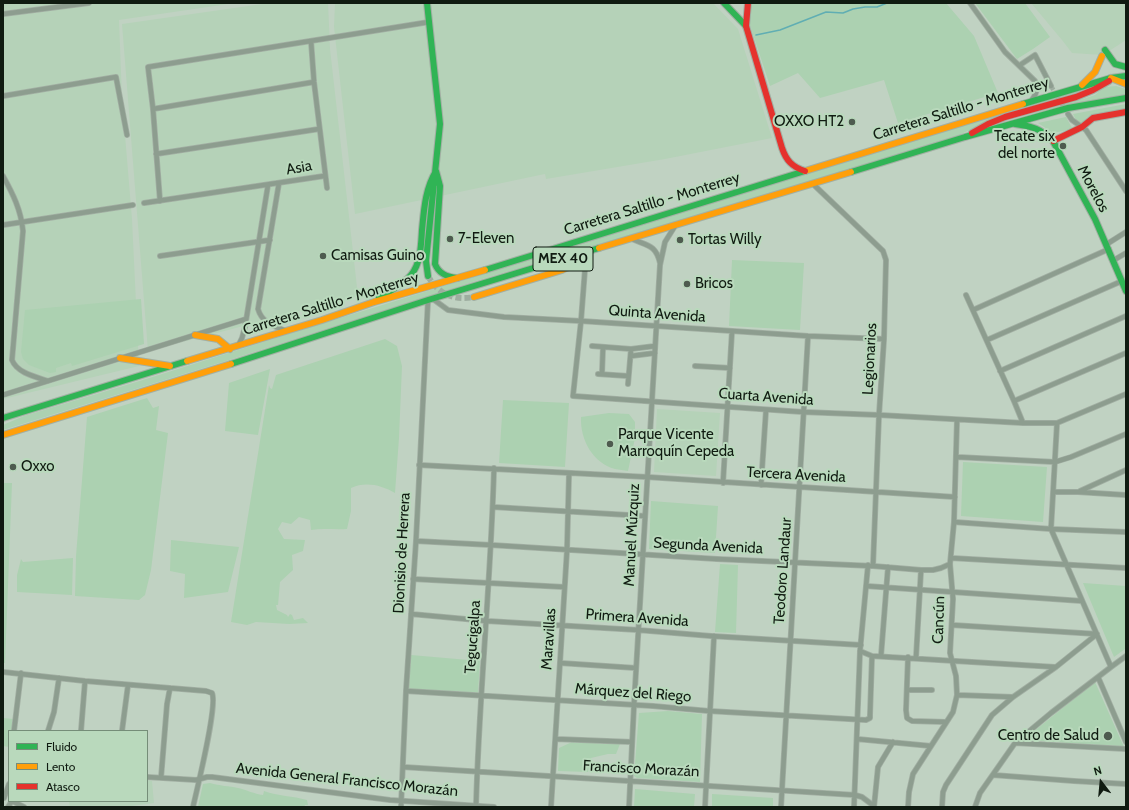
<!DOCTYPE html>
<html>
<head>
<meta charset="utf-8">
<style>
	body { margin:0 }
	#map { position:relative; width:1129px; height:810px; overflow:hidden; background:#c0d2c2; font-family:Cabin,sans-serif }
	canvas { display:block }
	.frame { position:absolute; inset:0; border:4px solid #101b11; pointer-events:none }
	.legend { position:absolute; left:8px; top:730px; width:140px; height:72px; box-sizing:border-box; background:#b9d9bc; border:1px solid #758d78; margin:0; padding:5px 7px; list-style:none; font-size:12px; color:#101b11 }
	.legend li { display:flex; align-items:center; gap:8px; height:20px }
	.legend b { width:20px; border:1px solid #758d78 }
	.north { position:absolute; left:1081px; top:762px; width:40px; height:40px; -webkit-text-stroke:3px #b9d9bc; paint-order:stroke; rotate:344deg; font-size:11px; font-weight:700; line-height:16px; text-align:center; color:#101b11 }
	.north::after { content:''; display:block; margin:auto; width:14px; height:18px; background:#101b11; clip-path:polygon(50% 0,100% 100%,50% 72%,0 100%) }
</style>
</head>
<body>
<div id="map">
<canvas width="1129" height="810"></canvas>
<div class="frame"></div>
<ul class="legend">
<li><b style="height:5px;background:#30b455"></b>Fluido</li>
<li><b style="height:5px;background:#ff9f0a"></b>Lento</li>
<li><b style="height:5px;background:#e5322d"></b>Atasco</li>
</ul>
<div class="north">N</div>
</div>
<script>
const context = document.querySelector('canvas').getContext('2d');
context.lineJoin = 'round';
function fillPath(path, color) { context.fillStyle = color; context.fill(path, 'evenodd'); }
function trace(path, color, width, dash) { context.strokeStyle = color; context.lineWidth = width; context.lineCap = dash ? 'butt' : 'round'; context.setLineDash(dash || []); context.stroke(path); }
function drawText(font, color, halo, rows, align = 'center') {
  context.font = font + ' Cabin,sans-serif'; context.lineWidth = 4; context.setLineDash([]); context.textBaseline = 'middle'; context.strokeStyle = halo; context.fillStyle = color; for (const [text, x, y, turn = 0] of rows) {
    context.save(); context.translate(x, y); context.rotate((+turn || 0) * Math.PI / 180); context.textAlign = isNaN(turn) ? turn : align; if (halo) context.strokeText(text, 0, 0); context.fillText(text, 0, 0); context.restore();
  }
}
fillPath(new Path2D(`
	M3 3H235L119 20 122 99 132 219 139 366 3 399Z
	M269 3H328L330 49 358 296 148 351 122 24Z
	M335 3H713L738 29 772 138 665 159 546 179 545 174 540 175 355 214 334 27Z
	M1031 3H1126V40L1103 55 1072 53 1062 40Z
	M657 409 720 413 716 476 654 472Z
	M147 780 152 781 154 803 124 807H70L69 801H147Z`), '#b5d2b8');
fillPath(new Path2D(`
	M751 3H946L974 36 998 93 898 123 884 80 820 98 798 73 770 86 749 22Z
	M975 3H1025L1050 37 1033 49 1017 59Z
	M1116 86 1126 89V94L1020 116 1086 98 1095 95 1104 87Z
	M1079 90 1078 93 991 120 959 135 765 195 479 280 226 361 3 430V425L24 416 146 379 311 327Z
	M1126 104V110L1087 117 1083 123 1077 122 1073 114Z
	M1066 117 1072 128 1068 130 1053 133 1038 123Z
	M732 260 804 263 800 330 729 326Z
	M141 299 144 344 72 366 71 363 56 368V372L50 373 29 365 23 359 21 352 25 310Z
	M385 339 397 346 402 366 399 438 395 493C382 485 365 481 351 488V511L347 529C335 530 323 528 311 530L310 520 299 517 291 524 282 522 278 529 284 539 305 540 303 551 292 555 293 570 280 582 278 605H276L277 610 287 615 288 617 290 614 292 615 294 620 303 618 308 623 289 624 256 622 247 625 231 622 269 385 270 388 272 389 276 375Z
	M270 369 258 435 225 431 229 383Z
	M147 398 153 408 159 406 156 430 168 433 151 570 145 595 139 600 75 596 76 556 87 417Z
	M503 400 569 403 565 467 499 463Z
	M609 413 629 414 635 422V438L628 471C624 470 619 470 615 469 593 463 580 440 581 417Z
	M963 462 1047 467 1043 522 961 516Z
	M3 483H12L5 663H3Z
	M651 501 718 506 715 553 649 549Z
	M171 540 239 547 228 592 184 598 185 574 170 571Z
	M73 558 72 595 17 592V575L21 559 23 562Z
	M720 564 738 565 736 633 715 632Z
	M1083 583 1126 586 1125 649 1114 657Z
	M411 655 480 661 478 693 408 689Z
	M1095 682 1124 747 1023 740Z
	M668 711 702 714 700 782 637 778 634 776 639 713Z
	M3 718 13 719 12 731H9V747L3 746Z
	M572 742 620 744 616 754H608L591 758 588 772 558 771 559 748Z
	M210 783C220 786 229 786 238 788 247 790 254 794 263 795L264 791C278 796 293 796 307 800L308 805H305L304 807H198L203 784Z
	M635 789 695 794 694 807H634Z
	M712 794 773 798V807H712Z`), '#acd1b1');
trace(new Path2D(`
	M756 35 780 30 826 12 843 13 853 9 865 7H877L887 3`), '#60aeb3', 1.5);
trace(new Path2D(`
	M1051 86 1066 111`), '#9dad9f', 4.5, [4.5, 2]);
trace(new Path2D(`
	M428 276C438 294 454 301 474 297`), '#9dad9f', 6, [6, 3]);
const street = new Path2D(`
	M970 3 1005 52 1035 81C1039 88 1036 95 1031 101
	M3 14 89 3
	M311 41 314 82 327 188
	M1020 65 1035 55 1051 86
	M3 96 116 77 127 135
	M153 109 314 82
	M1068 114 1072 120 1086 130 1126 191
	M156 154 319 129
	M3 176C13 194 21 210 23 231L12 360C17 373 36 377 48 381
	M279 183 258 309C262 323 274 326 286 331
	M813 184 883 251 886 260 884 339 879 415 873 566
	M160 201 153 109 148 67 429 22
	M144 203 324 176
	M3 225 133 205
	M632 239C648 246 656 245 660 263
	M1107 244 1126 232
	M160 256 270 240
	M586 256 581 321 573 396 803 412 879 415 1023 423H1057L1126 394
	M1114 260 1126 253
	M966 295 1014 401 1023 423
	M433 299 448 310 504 317 581 321 808 336 884 339
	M973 310 1109 249
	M987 340 1122 281
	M238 346 242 338 245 327 268 185
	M592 346 631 349 655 346
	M631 356 655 353
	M695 366 730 368
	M1000 371 1126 316
	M598 374 628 376
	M602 374 603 347
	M628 384 631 349
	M3 395 246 319
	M1014 401 1126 353
	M1057 423 1051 529 1111 667 1126 656
	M957 457 1055 462 1071 457 1126 434
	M419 465 647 477 955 497
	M723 483 732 331
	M761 485 766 410
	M1080 491 1126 470
	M1053 492H1078L1126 495
	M493 507 645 516
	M954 522 1051 529 1126 532
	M416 541 491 545 717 559 873 566 921 570H933L941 568 950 564
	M951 558 1126 568
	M413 579 564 587
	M866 586 1082 601
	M411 614 487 621 638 630 711 636 861 645
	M952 625 1097 634
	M860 651 872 656 1055 667
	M881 656 888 567
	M908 657 906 710 907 718 912 721 946 722
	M916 658 921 570
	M560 663 636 668
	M3 672 85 681 206 691 212 693C218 705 197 789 193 807
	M1098 677 1126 742
	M907 690H932
	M406 691 653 706 709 711 866 720 870 718V715L872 656
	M957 695 1013 697
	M14 731 21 673
	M48 731 54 712 59 678
	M81 731 85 681
	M122 731 128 685
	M556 739 632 742
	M857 739 931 746
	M1015 743 1126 749
	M403 767 855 795 862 797 874 806
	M993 775 1074 781 1126 784
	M147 777 196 780 207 777H212L390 800 494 807
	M161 778 167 704 170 688
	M4 798 9 784
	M12 801 24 807
	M8 807 12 801
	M401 807 406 691 416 541 428 300
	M476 807C479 694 491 581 494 468
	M551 807 567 550 569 474
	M629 807 634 705 660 265 665 242 675 226
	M705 807 714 636
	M781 807 808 336
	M854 807 860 651 868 565
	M874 807 878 767 893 742
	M908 807 909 792 913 774 953 712 957 695 956 676 950 653 953 599 950 564 954 522 957 420
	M942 807 943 792 946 785 992 715 1013 697 1056 667 1097 634
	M975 807 980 793 1015 743 1051 713 1111 667`);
const fast = new Path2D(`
	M427 3 440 124 426 261 428 276
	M724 3 746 26
	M1105 50 1115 64 1126 67
	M1023 104 1111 78 1126 76
	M1015 124C1031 126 1042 129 1053 141L1095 219 1126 291
	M851 172 965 137 1068 108 1126 98
	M485 270 805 171
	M379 298C390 291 403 285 411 275 421 263 421 245 422 230 424 210 425 189 436 171L440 186 435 264C439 274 447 277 457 278
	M231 364 428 300 599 248
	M3 418 187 361`);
const slow = new Path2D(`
	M1111 78 1126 84
	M1082 85 1095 72 1102 56
	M805 171 1023 104
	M599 248 851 172
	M474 297 562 270 577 263 590 251
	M195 335 218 339 230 349
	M120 358 170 366
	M187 361 322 320 374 302 485 270
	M3 435 231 364`);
const jam = new Path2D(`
	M748 3 746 26 782 148C786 160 792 167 805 171
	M972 133 988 124 1005 117 1076 97 1093 90 1109 81
	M1053 141 1082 127 1093 118 1126 112`);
trace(street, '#a2afa3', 6);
trace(fast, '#a2afa3', 8);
trace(slow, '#a2afa3', 8);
trace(jam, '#a2afa3', 8);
trace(street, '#8d9d8f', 4.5);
trace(fast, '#30b455', 6);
trace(slow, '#ff9f0a', 6);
trace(jam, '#e5322d', 6);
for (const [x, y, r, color] of [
	[852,122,4,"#4e5b4f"],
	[1063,146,4,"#4e5b4f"],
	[450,239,4,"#4e5b4f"],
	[680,240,4,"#4e5b4f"],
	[323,256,4,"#4e5b4f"],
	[687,284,4,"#4e5b4f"],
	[610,444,4,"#4e5b4f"],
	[13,467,4,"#4e5b4f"],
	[1108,736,5,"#4e5b4f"]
]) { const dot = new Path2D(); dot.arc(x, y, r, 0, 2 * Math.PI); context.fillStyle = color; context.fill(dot); trace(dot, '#b9d9bc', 1.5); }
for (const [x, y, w] of [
	[563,259,60]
]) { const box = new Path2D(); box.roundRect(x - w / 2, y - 12, w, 24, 3); context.fillStyle = '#b9d9bc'; context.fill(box); trace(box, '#101b11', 1); }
drawText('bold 14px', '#101b11', null, [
	["MEX 40",563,259]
]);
drawText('15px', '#101b11', '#b9d9bc', [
	["Carretera Saltillo - Monterrey",961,109,-17],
	["Asia",299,168,-10],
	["Morelos",1093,189,62],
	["Carretera Saltillo - Monterrey",652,204,-17],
	["Carretera Saltillo - Monterrey",331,304,-17],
	["Quinta Avenida",657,314,4],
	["Legionarios",870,359,-87],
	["Cuarta Avenida",766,397,4],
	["Tercera Avenida",796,475,3],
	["Manuel Múzquiz",632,535,-87],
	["Segunda Avenida",708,546,3],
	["Dionisio de Herrera",402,553,-87],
	["Teodoro Landaur",783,571,-86],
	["Primera Avenida",637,618,4],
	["Cancún",939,620,-88],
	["Tegucigalpa",473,637,-86],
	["Maravillas",549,639,-86],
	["Márquez del Riego",633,693,4],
	["Francisco Morazán",641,769,3],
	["Avenida General Francisco Morazán",347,780,6]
]);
drawText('15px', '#101b11', '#b9d9bc', [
	["OXXO HT2",844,122,"right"],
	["Tecate six",1055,137,"right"],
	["del norte",1055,154,"right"],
	["7-Eleven",458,239],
	["Tortas Willy",688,240],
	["Camisas Guino",331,256],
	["Bricos",695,284],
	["Parque Vicente",618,435],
	["Marroquín Cepeda",618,452],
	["Oxxo",21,467],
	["Centro de Salud",1099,736,"right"]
], 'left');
</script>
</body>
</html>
